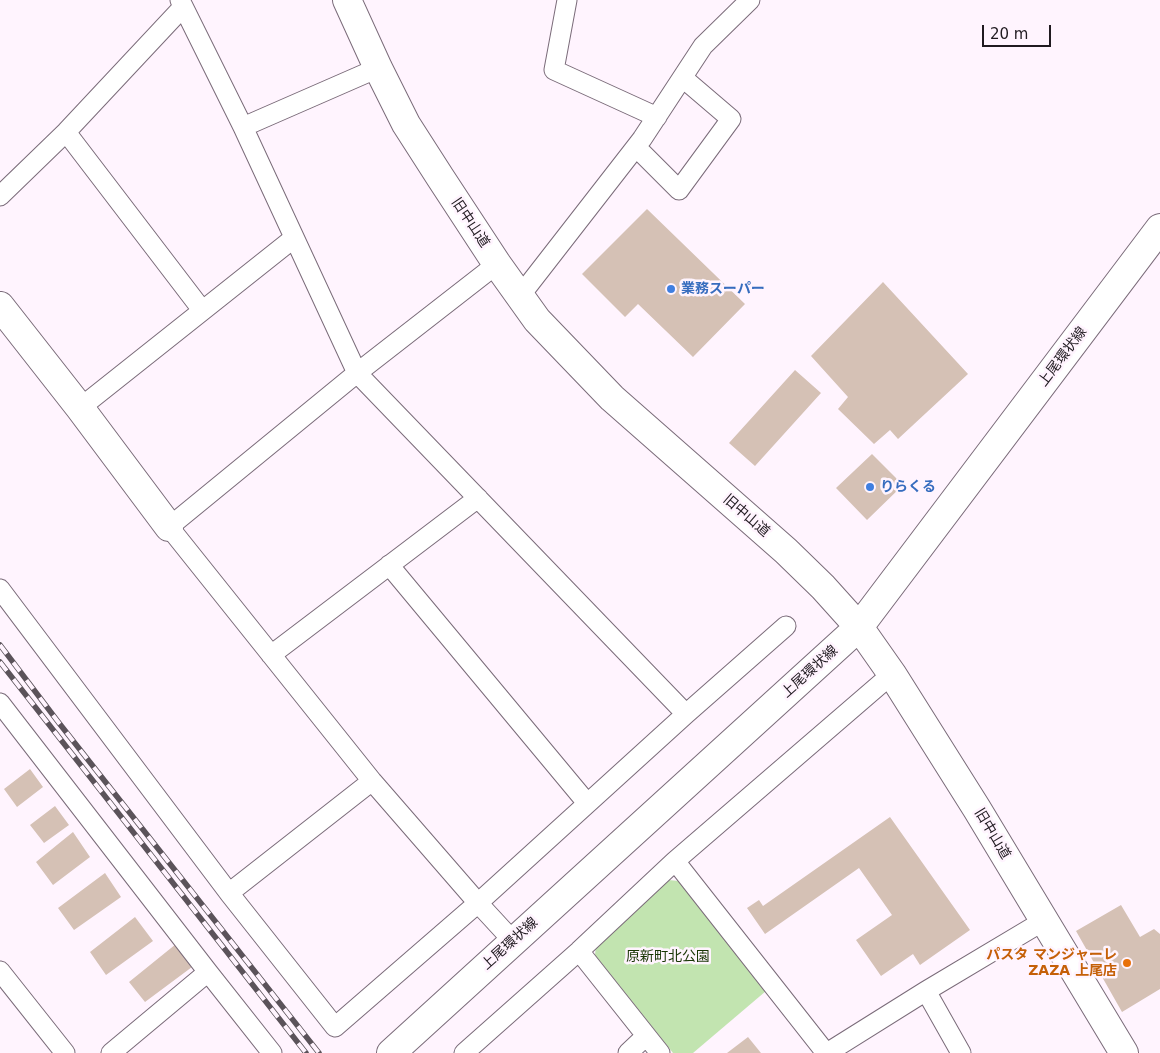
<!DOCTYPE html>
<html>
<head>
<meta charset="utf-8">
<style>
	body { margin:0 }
	#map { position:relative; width:1160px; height:1053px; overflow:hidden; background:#fff4fe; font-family:"DejaVu Sans",sans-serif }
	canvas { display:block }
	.scale { position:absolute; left:982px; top:25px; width:69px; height:22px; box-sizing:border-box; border:2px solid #201a20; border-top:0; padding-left:6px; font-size:15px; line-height:18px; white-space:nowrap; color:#201a20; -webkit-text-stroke:4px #fff4fe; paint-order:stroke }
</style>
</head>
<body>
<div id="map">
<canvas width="1160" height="1053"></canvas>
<div class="scale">20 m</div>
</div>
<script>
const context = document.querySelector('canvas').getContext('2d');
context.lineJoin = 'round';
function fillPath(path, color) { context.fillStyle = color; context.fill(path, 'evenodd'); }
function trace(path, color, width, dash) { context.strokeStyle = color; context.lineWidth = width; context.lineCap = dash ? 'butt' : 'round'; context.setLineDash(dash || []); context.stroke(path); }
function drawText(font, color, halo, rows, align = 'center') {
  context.font = font + ' "DejaVu Sans","Noto Sans JP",sans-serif'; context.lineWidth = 5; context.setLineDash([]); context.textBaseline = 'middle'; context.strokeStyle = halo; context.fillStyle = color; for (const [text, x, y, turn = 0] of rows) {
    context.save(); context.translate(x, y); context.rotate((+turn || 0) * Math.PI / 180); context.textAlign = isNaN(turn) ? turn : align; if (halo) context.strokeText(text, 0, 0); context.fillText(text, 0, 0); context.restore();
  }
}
fillPath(new Path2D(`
	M668 880 679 881 766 991 693 1053H673L595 955 596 945Z`), '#c2e4b0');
fillPath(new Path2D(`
	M647 209 745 304 693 357 638 304 625 317 582 274Z
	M883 282 968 374 898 439 890 430 874 444 838 409 848 397 811 356Z
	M795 370 821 393 755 466 729 443Z
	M872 454 903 485 867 520 836 488Z
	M30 769 43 787 17 807 4 789Z
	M55 806 69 825 44 843 30 825Z
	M890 817 970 930 920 965 913 954 881 976 856 940 892 915 859 868 765 934 747 908 759 900 763 906Z
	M73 832 90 857 53 885 36 862Z
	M105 873 121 897 74 930 58 908Z
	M1121 905 1140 937 1154 929 1160 934V989L1122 1012 1076 931Z
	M135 917 153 941 106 975 90 952Z
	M176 944 192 967 145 1002 129 982Z
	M748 1037 761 1053H727Z`), '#d5c1b5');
const street = new Path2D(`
	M180 0 243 127 357 373 686 714
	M567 0 554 70 657 117
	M243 127 378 68
	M66 132 202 310
	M636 147 679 190 731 119 683 78
	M0 196 66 132 183 7
	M497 264 357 373 169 527 372 781 478 903 513 941
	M520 296 642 139 703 46 750 0
	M80 408 294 238
	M389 565 587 803
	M0 589 229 893 335 1027 478 903 686 714 786 626
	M271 655 478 498
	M0 703 208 972 272 1053
	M675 861 826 1053
	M229 893 372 781
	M579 951 660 1053
	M0 971 65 1053
	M926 991 961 1053
	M111 1053 208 972
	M464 1053 579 951 675 861 892 674
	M628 1053 646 1036
	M827 1053 926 991 1045 920`);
const secondary = new Path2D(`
	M347 0 378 68 406 124 440 177 497 264 537 320 612 398 786 551 823 587 859 627 892 674 977 809 1124 1053
	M0 306 80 408 169 527
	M391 1053 859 627 1160 228`);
trace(street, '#7a6b79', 21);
trace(secondary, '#7a6b79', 30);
trace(street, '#fff', 19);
trace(secondary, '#fff', 28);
const rail = new Path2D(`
	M0 645 59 723 319 1053
	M0 662 306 1053`);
trace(rail, '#5b535a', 5.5);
trace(rail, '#fff4fe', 4, [11]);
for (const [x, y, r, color] of [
	[671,289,5,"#3f7fe0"],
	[870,487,5,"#3f7fe0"],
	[1127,963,5,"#e8710a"]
]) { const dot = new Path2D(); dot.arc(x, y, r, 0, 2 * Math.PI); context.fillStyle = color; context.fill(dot); trace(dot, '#fff4fe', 2); }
drawText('14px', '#201a20', '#fff4fe', [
	["旧中山道",470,223,56],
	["上尾環状線",1063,357,-53],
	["旧中山道",746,516,41],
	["上尾環状線",810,672,-42],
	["旧中山道",992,834,59],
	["上尾環状線",510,944,-42]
]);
drawText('bold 14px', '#366cbe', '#fff4fe', [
	["業務スーパー",681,289],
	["りらくる",880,487]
], 'left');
drawText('bold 14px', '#c56008', '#fff4fe', [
	["パスタ マンジャーレ",1117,955],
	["ZAZA 上尾店",1117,971]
], 'right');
drawText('14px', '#183504', '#fff4fe', [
	["原新町北公園",668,957]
]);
</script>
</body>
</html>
